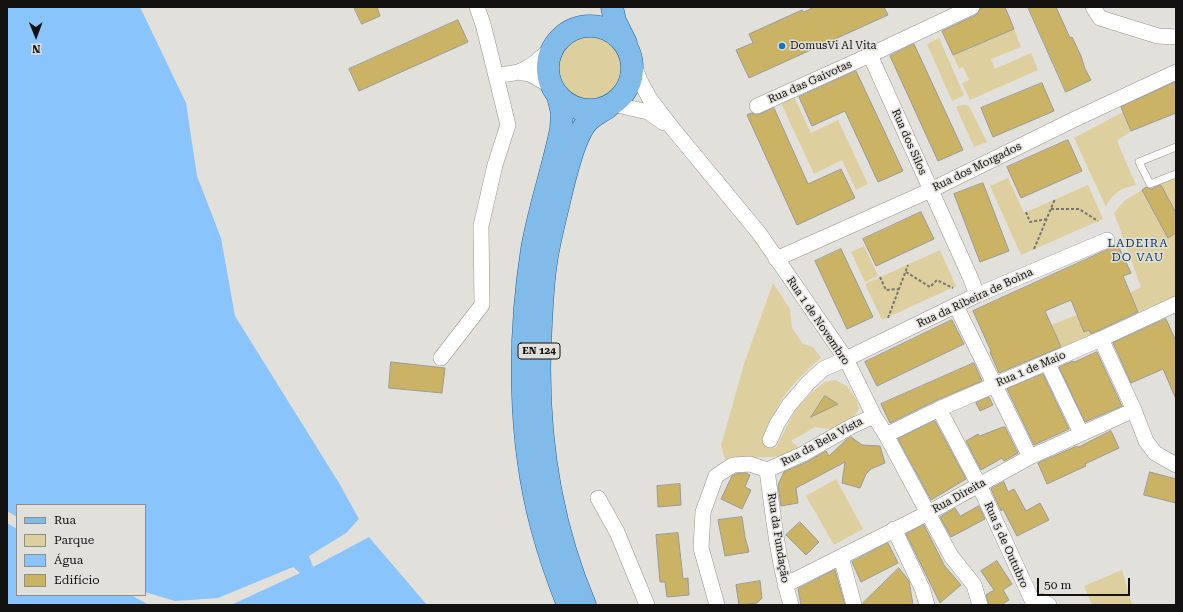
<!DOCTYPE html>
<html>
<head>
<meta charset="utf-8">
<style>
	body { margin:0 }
	#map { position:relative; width:1183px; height:612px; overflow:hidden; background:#e2e0db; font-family:"Roboto Serif",serif }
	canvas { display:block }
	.frame { position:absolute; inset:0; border:8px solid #131210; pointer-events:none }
	.legend { position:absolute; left:16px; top:504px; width:130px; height:92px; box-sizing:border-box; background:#e2e0db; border:1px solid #8f8e8a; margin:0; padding:5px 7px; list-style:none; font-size:12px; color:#131210 }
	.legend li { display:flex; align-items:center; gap:8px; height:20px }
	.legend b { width:20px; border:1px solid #8f8e8a }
	.north { position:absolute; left:16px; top:16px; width:40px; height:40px; -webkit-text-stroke:3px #e2e0db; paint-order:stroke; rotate:179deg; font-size:11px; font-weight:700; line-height:16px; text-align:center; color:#131210 }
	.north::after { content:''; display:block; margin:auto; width:14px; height:18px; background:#131210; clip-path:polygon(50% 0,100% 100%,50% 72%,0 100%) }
	.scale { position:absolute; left:1037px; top:578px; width:93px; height:18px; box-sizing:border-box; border:2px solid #131210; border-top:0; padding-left:5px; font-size:12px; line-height:14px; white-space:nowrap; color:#131210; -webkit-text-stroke:3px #e2e0db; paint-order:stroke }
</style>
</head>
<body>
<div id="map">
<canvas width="1183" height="612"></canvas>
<div class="frame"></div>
<ul class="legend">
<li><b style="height:5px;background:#80bbea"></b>Rua</li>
<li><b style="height:11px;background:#decf9f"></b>Parque</li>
<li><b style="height:11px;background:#89c4fc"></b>Água</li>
<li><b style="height:11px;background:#cab365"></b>Edifício</li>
</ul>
<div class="north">N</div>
<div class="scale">50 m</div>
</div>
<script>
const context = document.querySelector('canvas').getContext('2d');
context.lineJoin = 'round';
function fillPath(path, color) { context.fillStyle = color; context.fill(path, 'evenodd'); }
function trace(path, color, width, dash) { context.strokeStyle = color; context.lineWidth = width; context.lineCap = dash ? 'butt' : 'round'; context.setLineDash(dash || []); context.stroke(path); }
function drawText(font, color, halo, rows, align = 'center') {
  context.font = font + ' "Roboto Serif",serif'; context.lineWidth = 3; context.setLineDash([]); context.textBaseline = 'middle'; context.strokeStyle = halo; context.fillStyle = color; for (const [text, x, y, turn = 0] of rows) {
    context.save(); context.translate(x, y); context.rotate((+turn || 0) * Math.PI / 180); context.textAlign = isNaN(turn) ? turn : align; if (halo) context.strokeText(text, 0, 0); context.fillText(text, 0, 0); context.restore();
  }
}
fillPath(new Path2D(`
	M1014 29 1021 47 991 59 995 69 1031 53 1038 70 970 100 962 83 969 80 963 67 959 69 953 55Z
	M555 64a35 35 0 1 1 70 0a35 35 0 1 1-70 0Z
	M939 38 964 95 952 101 927 44Z
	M794 97 811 133 838 120 868 184 856 190 842 160 814 174 781 103Z
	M962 105H967L970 108 987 142 974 147 956 107Z
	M1123 112 1131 131 1117 141 1136 185C1121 188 1112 193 1106 207L1074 138Z
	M1176 171V213L1159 180Z
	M1008 178 1024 213 1088 185 1103 219 1021 255 990 186Z
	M1142 190 1168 238 1176 233V296L1138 312 1130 293 1141 287 1114 213 1124 201Z
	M864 246 878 276 865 282 851 252Z
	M940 250 956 286 882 320 865 284Z
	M773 283 790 309 792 328 803 344 813 347 821 358C807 370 793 383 783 398 774 412 768 428 763 443L776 448 796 409 812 392 825 382 835 380 847 386 857 401 859 409 850 422 834 430 815 427 791 441 799 448 790 456 746 458 726 461 721 446 744 364Z
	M1077 315 1084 331 1089 330 1092 337 1062 350 1051 325Z
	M836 479 863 529 834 545 806 496Z
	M1122 570 1132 605H1092L1084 586Z`), '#decf9f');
fillPath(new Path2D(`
	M7 7H140L186 103 197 176 221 238 235 316 339 483 359 519 346 533 309 556 313 567 369 537 427 605H231L300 573 293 567 218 598 175 601 145 592V505H17V517L7 511Z
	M7 523 17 529V595H131L149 605H7Z`), '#89c4fc');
const building = new Path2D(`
	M354 7H377L380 16 362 24Z
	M815 7H884L888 15 749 78 736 50 753 43 749 34 802 10 803 12Z
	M986 7H1005L1014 29 953 55 942 31 976 15 980 9Z
	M1028 7H1056L1070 38 1072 37 1081 56 1085 69 1091 80 1066 92Z
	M458 20 468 42 359 91 349 69Z
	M914 44 963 150 938 161 890 56Z
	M856 71 903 171 878 182 845 111 812 126 799 97Z
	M1176 82V113L1131 131 1121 107Z
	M1042 83 1054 111 993 137 981 108Z
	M774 108 808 184 841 169 855 198 797 225 747 115 751 113 756 115 760 114Z
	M1068 140 1082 171 1021 198 1007 167Z
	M983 183 1009 251 980 262 954 194Z
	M1161 185 1176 213V233L1168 238 1142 190 1146 187 1151 189Z
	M921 212 934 239 876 266 863 239Z
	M1118 245 1131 273 1123 276 1138 312 1091 334 1089 330 1084 332 1071 300 1045 311 1061 347 999 373 990 352 991 351 973 311Z
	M841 249 873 317 847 329 815 261Z
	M1166 319 1176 341V399L1163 369 1131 383 1113 343Z
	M952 320 964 344 877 386 865 362Z
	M1097 352 1122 406 1085 422 1059 367 1073 361 1074 362Z
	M391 362 445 368 442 393 389 388Z
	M974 363 982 381 935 401 890 423 881 404Z
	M1043 374 1069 429 1034 445 1007 389Z
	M825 396 838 404 811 417Z
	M989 397 993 405 980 411 976 403Z
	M935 421 966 479 931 500 898 439Z
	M1003 427H1005L1018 453 1004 461 1002 458 981 470 966 441 978 434 979 436Z
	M1111 431 1119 448 1085 464 1086 466 1047 484 1038 463 1077 446 1078 447Z
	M851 437 862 445 880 446 885 463 871 469 866 474 860 488 842 483 845 462 796 488 798 503 781 506 778 485 784 472 807 462 826 451 829 456 846 440Z
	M1150 472 1176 479V503L1144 495Z
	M746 473 750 475 745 487 751 490 742 509 721 499 732 476 736 474Z
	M1004 482 1008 492 1014 489 1026 511 1040 503 1049 520 1017 536 1003 509 1001 511 991 489Z
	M680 484 681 505 658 507 657 486Z
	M979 506 985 519 951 537 940 517 955 508 960 516Z
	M742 517 745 537 749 552 725 556 718 520Z
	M800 522 819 542 806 555 786 535Z
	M924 525 944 565 961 585 940 603 906 534Z
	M678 533 683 579 688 578 689 595 667 597 665 582H660L656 535Z
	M888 543 898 563 861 582 852 562Z
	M997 561 1012 584 1003 590 1009 600 1001 605H989L986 595 994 590 981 571Z
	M899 568 909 581 913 605H863V603Z
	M835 570 845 605H801L798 589Z
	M760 581 762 598 757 603 739 605 736 585Z`);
fillPath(building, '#cab365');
trace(building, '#9c9a95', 1);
const lane = new Path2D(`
	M1176 147 1139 162 1150 184 1176 174`);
const street = new Path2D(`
	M477 7 483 24 496 76C503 74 511 74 518 72 532 67 543 56 554 46
	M1093 7 1100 18 1158 36 1176 37
	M870 55 971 279 977 295
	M632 60 640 81 650 99 673 129 759 233 846 359 874 416 886 435 951 556 974 585 980 605
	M518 72 530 74 551 86
	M613 104 648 112 664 123
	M757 106 870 55 972 7
	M776 259 931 190 1073 120 1176 72
	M956 306 1030 457
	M1101 339 1134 410 1146 441 1155 453 1176 465
	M441 358 482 305 481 226 495 165 508 125 496 76
	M1047 362 1081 433
	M939 409 979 485 1032 600 1044 602 1049 605
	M886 435 939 409 1101 339 1176 304
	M770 440 777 424 789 405 808 383 823 369 846 359 977 295 1107 240
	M767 470C773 515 778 561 791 605
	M598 498 617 532 647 605
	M894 529 922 588 927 605
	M841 557 854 605
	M785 585 928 513 1030 457 1134 410
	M717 605 701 548 703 512 716 476 733 465 750 464 767 470 803 454 852 426 874 416`);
const primary = new Path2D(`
	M612 7 615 21 626 43
	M548 68a42 42 0 1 1 84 0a42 42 0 1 1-84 0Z
	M558 96 562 113 561 129C553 169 539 208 532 249 518 338 518 440 542 528 549 554 558 580 568 605
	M585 605C547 515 535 421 541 324 542 304 543 283 546 263 549 241 555 220 560 198 565 178 574 134 589 120 594 115 601 112 607 108`);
trace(lane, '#97958f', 8);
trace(street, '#97958f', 16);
trace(primary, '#236295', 23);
trace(new Path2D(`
	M1051 209H1079L1098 221
	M1026 212 1030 222 1047 219
	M1034 249 1055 199
	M906 272 930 287 937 280 953 288
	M880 277 886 290 899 289
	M888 318 908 265`), '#767571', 2, [3, 2]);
trace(lane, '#fff', 7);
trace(street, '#fff', 15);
trace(primary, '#80bbea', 22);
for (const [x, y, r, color] of [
	[782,46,4,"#0d77c2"]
]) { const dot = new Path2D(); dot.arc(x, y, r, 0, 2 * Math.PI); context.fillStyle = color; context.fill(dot); trace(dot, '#e2e0db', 1.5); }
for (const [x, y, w] of [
	[539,351,42]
]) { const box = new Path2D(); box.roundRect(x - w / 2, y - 8, w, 16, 3); context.fillStyle = '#e2e0db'; context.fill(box); trace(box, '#131210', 1); }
drawText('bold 10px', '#131210', null, [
	["EN 124",539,351]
]);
drawText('11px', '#131210', '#e2e0db', [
	["DomusVi Al Vita",790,46]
], 'left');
drawText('11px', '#131210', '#e2e0db', [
	["Rua das Gaivotas",810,82,-24],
	["Rua dos Silos",909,142,66],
	["Rua dos Morgados",977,167,-26],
	["Rua da Ribeira de Boina",975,298,-25],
	["Rua 1 de Novembro",818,321,56],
	["Rua 1 de Maio",1031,369,-23],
	["Rua da Bela Vista",822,442,-28],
	["Rua Direita",959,496,-29],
	["Rua da Fundação",778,538,81],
	["Rua 5 de Outubro",1006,545,66]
]);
context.letterSpacing = '1px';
drawText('12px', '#0f3c61', '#e2e0db', [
	["LADEIRA",1138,243],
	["DO VAU",1138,257]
]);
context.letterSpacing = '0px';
</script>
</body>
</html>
